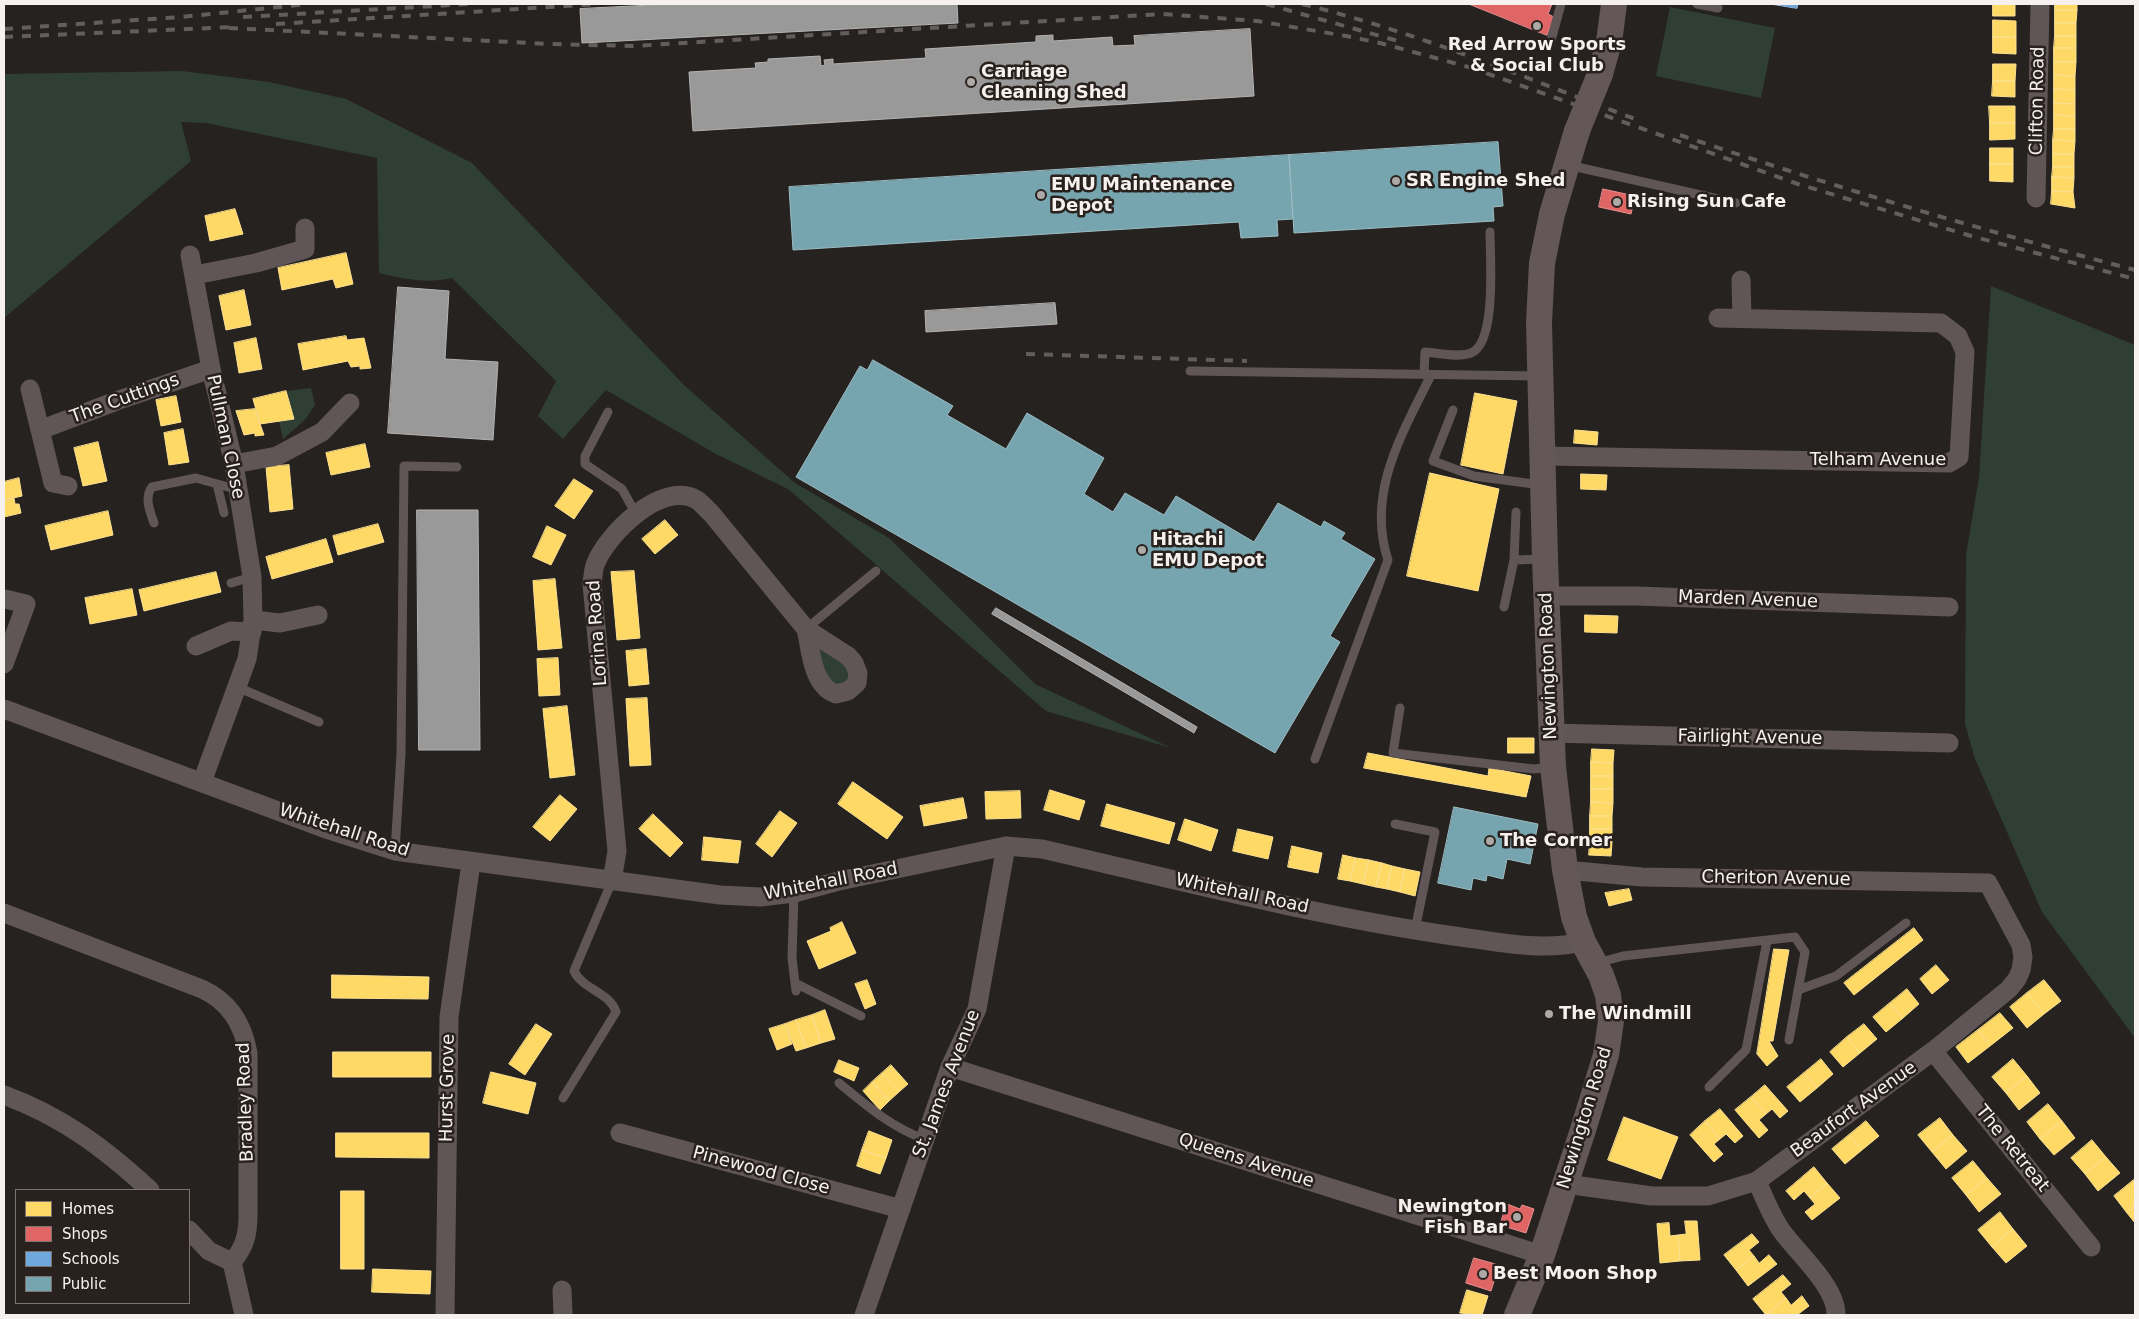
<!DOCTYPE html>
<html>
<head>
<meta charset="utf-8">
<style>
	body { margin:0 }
	#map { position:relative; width:2139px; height:1319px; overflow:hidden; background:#262220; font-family:"DejaVu Sans",sans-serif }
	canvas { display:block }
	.frame { position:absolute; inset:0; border:5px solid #f6f1ee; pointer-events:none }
	.legend { position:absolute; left:15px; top:1189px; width:175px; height:115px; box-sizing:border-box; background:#29211d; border:1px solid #7b7471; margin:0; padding:6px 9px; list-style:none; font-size:15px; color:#f6f1ee }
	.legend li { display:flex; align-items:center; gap:10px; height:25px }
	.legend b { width:25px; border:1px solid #7b7471 }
</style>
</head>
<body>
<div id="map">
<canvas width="2139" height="1319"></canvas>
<div class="frame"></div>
<ul class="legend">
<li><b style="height:14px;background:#ffd966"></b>Homes</li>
<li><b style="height:14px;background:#e06666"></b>Shops</li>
<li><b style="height:14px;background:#6fa8dc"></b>Schools</li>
<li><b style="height:14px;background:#76a5af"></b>Public</li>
</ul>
</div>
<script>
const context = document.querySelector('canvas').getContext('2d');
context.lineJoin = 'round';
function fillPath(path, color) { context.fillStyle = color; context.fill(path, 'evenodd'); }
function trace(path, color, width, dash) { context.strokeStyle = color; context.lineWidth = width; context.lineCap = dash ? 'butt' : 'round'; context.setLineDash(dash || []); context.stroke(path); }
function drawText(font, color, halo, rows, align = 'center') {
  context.font = font + ' "DejaVu Sans",sans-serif'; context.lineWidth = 5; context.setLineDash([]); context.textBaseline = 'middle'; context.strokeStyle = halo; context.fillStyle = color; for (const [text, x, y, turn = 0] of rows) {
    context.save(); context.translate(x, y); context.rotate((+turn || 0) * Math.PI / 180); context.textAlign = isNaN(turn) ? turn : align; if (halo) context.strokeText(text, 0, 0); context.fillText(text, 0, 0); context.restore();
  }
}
fillPath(new Path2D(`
	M1670 7 1775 28 1761 98 1656 76Z
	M182 71 269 82 346 99 472 163 684 385 795 483 889 538 1035 684 1171 748 1046 711 788 489 716 454 606 390 563 439 538 416 556 381 452 278C425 284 406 279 379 273L377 158 206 123 181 122 191 161 4 318V74Z
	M1991 286 2135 345V1038L2042 912 1975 759 1965 724 1966 555 1979 477Z
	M311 388 315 405 305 420 283 439 279 421 294 419 286 391Z
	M814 640 844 660 852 680 831 687Z`), '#2f3f33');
const homes = new Path2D(`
	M1993 4H2015V16H1993Z
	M2055 4H2077V10H2055Z
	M2055 10H2077L2076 23H2055Z
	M1993 20 2016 21V37H1993Z
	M2055 23H2076V36H2055Z
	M2055 36H2076V48H2054Z
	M1993 37H2016V54L1993 53Z
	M2054 48H2076V62H2054Z
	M2054 62H2076L2075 76 2054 75Z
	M1993 64H2016L2015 81H1993Z
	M2054 75 2075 76V90L2054 89Z
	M1993 81H2015V97L1992 96Z
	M2054 89 2075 90V104L2054 103Z
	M2054 103 2075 104V116L2054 115Z
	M1989 106H2015V123H1990Z
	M2054 115 2075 116V129H2054Z
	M1990 123H2015V139L1990 140Z
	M2054 129H2075V141L2053 140Z
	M2053 140 2075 141 2074 154H2053Z
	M1990 148H2013V164H1990Z
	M2053 154H2074V167H2053Z
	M1990 164H2013V182L1990 181Z
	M2053 167H2074V178L2052 177Z
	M2052 177 2074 178 2073 192 2052 191Z
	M2052 191 2073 192 2075 208 2051 204Z
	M235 209 243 234 210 241 205 216Z
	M346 253 353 284 336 288 333 279 282 290 278 268Z
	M244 290 251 325 226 330 219 296Z
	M346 336 347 340 364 338 371 368 360 369V366L351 367 348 361 303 370 298 344Z
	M256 338 262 369 239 373 234 343Z
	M286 391 294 419 260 424 253 399Z
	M1475 393 1517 401 1503 474 1461 465Z
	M176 396 181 422 161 426 156 400Z
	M255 409 260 424 264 435 255 436V433L244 435 236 411Z
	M183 429 189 462 169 465 164 433Z
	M1575 430 1598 432 1597 445 1574 443Z
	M98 442 107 481 83 486 74 448Z
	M365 444 370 467 331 475 326 453Z
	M289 465 293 509 270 512 266 467Z
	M1430 473 1499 489 1478 591 1407 576Z
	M1581 474 1607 475 1606 490 1581 489Z
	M19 478 22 496 4 500V482Z
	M574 479 593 491 574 519 555 506Z
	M14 498 15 504H19L21 513 4 517V500Z
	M108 511 113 535 51 550 45 526Z
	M665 520 678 535 655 554 642 539Z
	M378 524 384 542 338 555 333 536Z
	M547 526 566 535 551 565 533 557Z
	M326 539 333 562 272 579 266 557Z
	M634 571 640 638 617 640 611 572Z
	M216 572 221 592 144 611 139 590Z
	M555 579 562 648 538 650 533 581Z
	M132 589 137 615 90 624 85 598Z
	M1585 615 1618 616 1617 633 1585 632Z
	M646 649 649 684 629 686 626 651Z
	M558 658 560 695 539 696 537 659Z
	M647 698 651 765 630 766 626 699Z
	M567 706 575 775 550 778 543 709Z
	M1508 738H1534V753H1508Z
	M1592 749 1614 750 1613 763 1591 762Z
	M1368 753 1488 776 1489 768 1531 776 1526 797 1364 768Z
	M1591 762 1613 763V776H1591Z
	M1591 776H1613V789H1591Z
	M853 782 903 817 887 839 838 804Z
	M1591 789H1613V803L1591 802Z
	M1050 790 1085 801 1079 820 1044 810Z
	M1020 791 1021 818 986 819 985 792Z
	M560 795 577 809 550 841 533 827Z
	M963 798 967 818 924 826 920 806Z
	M1591 802 1613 803 1612 816H1590Z
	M1107 804 1175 823 1169 844 1101 826Z
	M780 811 797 823 772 857 756 844Z
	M653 814 683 843 670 857 639 829Z
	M1590 816H1612V829H1590Z
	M1185 819 1218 830 1211 851 1178 840Z
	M1238 829 1273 837 1268 859 1233 851Z
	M1590 829H1612V842H1590Z
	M704 837 741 841 738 863 702 860Z
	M1590 842H1612L1611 856 1589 855Z
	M1292 846 1322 853 1318 873 1288 867Z
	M1343 855 1356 858 1350 881 1338 879Z
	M1356 858 1369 860 1363 884 1350 881Z
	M1369 860 1382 863 1376 887 1363 884Z
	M1382 863 1392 866 1387 889 1376 887Z
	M1392 866 1405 869 1400 892 1387 889Z
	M1405 869 1420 872 1415 896 1400 892Z
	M1629 889 1632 900 1609 906 1605 893Z
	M842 922 856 953 819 969 807 941 831 931 830 928Z
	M1914 928 1923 940 1854 995 1844 983Z
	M1774 949 1789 950 1773 1041H1769L1778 1056 1767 1066 1757 1054Z
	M1936 965 1949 980 1932 994 1920 979Z
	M332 975 429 977 428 999 332 998Z
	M867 980 876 1004 865 1009 855 984Z
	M2044 980 2061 1001 2044 1014 2027 993Z
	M1907 989 1919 1004 1903 1018 1890 1003Z
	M2027 993 2044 1014 2027 1028 2010 1007Z
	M1890 1003 1903 1018 1886 1032 1873 1017Z
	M825 1010 835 1039 821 1043 812 1015Z
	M2000 1013 2013 1028 1990 1046 1978 1030Z
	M812 1015 821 1043 806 1048 796 1020Z
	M796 1020 806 1048 796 1051 785 1024Z
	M536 1024 552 1034 525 1075 509 1064Z
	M785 1024 792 1044 777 1050 769 1029Z
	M1864 1024 1877 1039 1860 1053 1847 1037Z
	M1978 1030 1990 1046 1968 1063 1956 1047Z
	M1847 1037 1860 1053 1843 1067 1830 1052Z
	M333 1052H431V1077H333Z
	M1821 1059 1833 1074 1817 1088 1804 1073Z
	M2013 1059 2027 1076 2006 1093 1992 1077Z
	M839 1060 859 1068 854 1081 834 1072Z
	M891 1065 908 1084 900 1091 882 1073Z
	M491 1072 536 1083 528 1114 483 1103Z
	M882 1073 900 1091 889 1101 872 1082Z
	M1804 1073 1817 1088 1800 1102 1787 1087Z
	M2027 1076 2040 1093 2019 1110 2006 1093Z
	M872 1082 889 1101 880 1110 863 1091Z
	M1765 1085 1788 1111 1780 1118 1772 1109 1766 1114 1751 1097Z
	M1751 1097 1766 1114 1759 1120 1768 1130 1759 1138 1735 1110Z
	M2048 1104 2062 1121 2040 1139 2027 1122Z
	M1720 1109 1743 1136 1735 1143 1726 1134 1720 1139 1705 1121Z
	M1624 1117 1678 1137 1661 1179 1608 1160Z
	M1940 1118 1953 1135 1932 1152 1918 1135Z
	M1705 1121 1720 1139 1714 1144 1723 1154 1714 1162 1690 1135Z
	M1866 1121 1879 1136 1862 1150 1849 1135Z
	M2062 1121 2075 1138 2054 1155 2040 1139Z
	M869 1131 892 1140 886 1158 862 1150Z
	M336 1133H429V1158L336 1157Z
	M1849 1135 1862 1150 1845 1164 1832 1149Z
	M1953 1135 1967 1151 1946 1169 1932 1152Z
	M2092 1140 2106 1157 2085 1174 2071 1158Z
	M862 1150 886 1158 880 1174 857 1166Z
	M2106 1157 2120 1173 2098 1191 2085 1174Z
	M1973 1161 1987 1178 1966 1195 1952 1178Z
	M1814 1167 1827 1183 1810 1198 1804 1191 1794 1200 1786 1191Z
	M1987 1178 2001 1194 1979 1212 1966 1195Z
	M2135 1179V1206L2127 1213 2114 1196Z
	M1827 1183 1840 1198 1812 1220 1805 1212 1815 1204 1810 1198Z
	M341 1191H364V1269H341Z
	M2135 1206V1223L2127 1213Z
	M2000 1212 2013 1229 1992 1247 1978 1230Z
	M1685 1221H1697L1700 1260 1680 1261 1678 1235 1686 1234Z
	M1669 1223 1670 1236 1678 1235 1680 1261 1660 1263 1657 1224Z
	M2013 1229 2027 1246 2006 1263 1992 1247Z
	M1752 1234 1759 1242 1749 1250 1754 1256 1736 1270 1724 1255Z
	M1769 1255 1777 1264 1748 1286 1736 1270 1754 1256 1759 1263Z
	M373 1269 431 1271 430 1294 372 1292Z
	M1783 1275 1791 1284 1781 1292 1786 1298 1766 1315 1753 1299Z
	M1467 1290 1488 1296 1482 1315 1460 1313Z
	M1802 1296 1809 1306 1797 1315H1766L1786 1298 1791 1305Z`);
fillPath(homes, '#ffd966');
trace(homes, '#fce08f', 1);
const shops = new Path2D(`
	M1469 4H1552L1548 14 1554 17 1547 35Z
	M1603 189 1635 196 1631 214 1599 207Z
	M1507 1204 1520 1209 1522 1205 1534 1209 1526 1233 1500 1225Z
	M1474 1258 1499 1265 1491 1291 1466 1283Z`);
fillPath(shops, '#e06666');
trace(shops, '#e7908f', 1);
const schools = new Path2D(`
	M1771 4H1798L1797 8Z`);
fillPath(schools, '#6fa8dc');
trace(schools, '#98bee1', 1);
const public = new Path2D(`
	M1498 142 1503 206 1493 207 1494 221 1294 233 1289 155Z
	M1289 155 1293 219 1277 220 1278 236 1241 238 1239 222 793 250 789 187Z
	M873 360 953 406 947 415 1006 449 1027 413 1104 458 1084 494 1113 512 1125 493 1164 515 1176 496 1254 542 1278 503 1321 527 1324 521 1345 533 1341 539 1375 559 1330 636 1340 642 1275 753 796 477 860 366 867 370Z
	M1454 807 1538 824 1530 864 1507 859 1503 879 1487 875 1486 881 1473 878 1471 890 1438 883Z`);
fillPath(public, '#76a5af');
trace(public, '#9cbcc2', 1);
const industry = new Path2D(`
	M672 4H957L958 23 582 43 580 9Z
	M1250 29 1254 96 693 131 689 72 756 68 755 63 768 62V59L820 56 821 66 825 65 824 60 833 59V64L926 58 925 49 1036 42V36L1053 35V41L1112 37 1113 46 1135 45 1134 36Z
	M398 287 449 291 445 359 498 362 493 440 388 433Z
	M1055 303 1057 324 926 332 925 311Z
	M417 510H478L480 750H419Z
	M996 608 1197 727 1194 733 992 614Z`);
fillPath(industry, '#999');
trace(industry, '#b5b3b2', 1);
trace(new Path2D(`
	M1697 4 1718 8
	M1550 44 1561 4
	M1568 165 1736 203
	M1190 371 1539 376
	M1424 375 1425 352C1438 353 1458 358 1471 353 1497 343 1490 256 1490 232
	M1453 410 1433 461 1474 476 1541 485
	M608 412 585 456V464L622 489 636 514
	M217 484 224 513
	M154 523C150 512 144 497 152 487L196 478 228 487 237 485
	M1514 560 1516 512
	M231 583 252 577
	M1504 607 1514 560 1542 559
	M806 629 876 571
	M237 687 319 722
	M1400 708 1393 753 1534 769 1551 767
	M1315 759 1388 560C1366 493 1402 434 1431 375
	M1395 824 1435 832 1415 930
	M395 851 401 754 404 466 457 467
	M794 893 792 958 796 991
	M1597 963 1623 956 1795 937 1805 952 1789 1040
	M795 983 861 1016
	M1798 990 1836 976 1906 923
	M839 1083C866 1105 891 1127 924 1139
	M1709 1087 1746 1050 1767 941
	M563 1098 616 1012C610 992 583 990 574 971L612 881`), '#605557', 9);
trace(new Path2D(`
	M2036 198 2040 4
	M190 255 211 369 234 464 252 577 253 620 247 659 202 782
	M195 275 256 263 305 249V228
	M1741 280 1742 318
	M30 389 53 483 68 486
	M40 430 119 400 211 369
	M1544 456 1949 463 1959 457 1965 352 1958 336 1941 323 1718 318
	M234 464 277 456 322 432 350 403
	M1546 596H1636L1949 607
	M253 620 280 623 318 615
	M196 646 231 631 252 632
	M4 664 26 604 5 599
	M4 709 329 830 395 851 720 895 760 897 794 893 839 881 1006 846 1042 849C1177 880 1311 915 1447 935 1492 941 1539 952 1583 942
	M1551 733 1949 743
	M1565 870 1642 877 1988 883 2021 945 2023 957 2021 970 2017 979 2009 989 1933 1051 1757 1181 1708 1196H1652L1566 1184
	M612 881 617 851 592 584C593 578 593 571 595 565 606 535 662 479 697 500 702 503 706 509 711 513L806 629 848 656 854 663 858 673 857 683 848 691 836 694C812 686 811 650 806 629
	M4 913 202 989C230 1002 243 1024 248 1053V1215C248 1234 245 1247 232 1262
	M1933 1051 2091 1247
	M950 1067 1542 1255
	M4 1095C63 1117 104 1148 150 1190
	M620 1133 901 1209
	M1757 1181C1764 1197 1771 1215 1781 1230 1797 1253 1837 1287 1836 1315
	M189 1230 209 1251 232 1262
	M232 1262 244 1315
	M562 1290 563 1315
	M445 1315 449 1017 471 863
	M864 1315 950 1067 977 1009 1006 846`), '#605557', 19);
trace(new Path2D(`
	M1600 74 1609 42 1614 4
	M1517 1315 1542 1255 1583 1130 1606 1055 1611 1021 1608 995 1601 975 1583 942 1574 917 1565 870 1553 767 1545 559 1539 323 1542 263 1552 214 1577 131`), '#635758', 26);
trace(new Path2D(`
	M1266 4 1398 41
	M1302 4C1416 32 1526 78 1635 119
	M243 17 469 4
	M276 24 598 4
	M229 28 551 44 633 46 1162 14 1257 21 1346 36 1380 43 1476 69
	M4 29 181 17 308 4
	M4 37 234 27
	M1469 67 1798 184 1971 236 2135 279
	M1680 135C1830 186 1982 230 2135 270
	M1026 354 1247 361`), '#635e5c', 4, [9, 9]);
trace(new Path2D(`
	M1577 131 1600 74`), '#635758', 26);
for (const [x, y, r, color] of [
	[1537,26,5,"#ada9a6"],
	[971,82,5,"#ada9a6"],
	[1396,181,5,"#ada9a6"],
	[1041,195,5,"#ada9a6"],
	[1617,202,5,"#ada9a6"],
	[1142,550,5,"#ada9a6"],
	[1490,841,5,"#ada9a6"],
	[1549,1014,5,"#ada9a6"],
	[1517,1217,5,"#ada9a6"],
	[1483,1274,5,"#ada9a6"]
]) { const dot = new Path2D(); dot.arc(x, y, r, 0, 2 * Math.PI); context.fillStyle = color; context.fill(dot); trace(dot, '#29211d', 2); }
drawText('bold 18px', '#f6f1ee', '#29211d', [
	["Red Arrow Sports",1537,45,"center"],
	["& Social Club",1537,66,"center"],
	["Carriage",981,72],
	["Cleaning Shed",981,93],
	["SR Engine Shed",1406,181],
	["EMU Maintenance",1051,185],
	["Depot",1051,206],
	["Rising Sun Cafe",1627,202],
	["Hitachi",1152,540],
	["EMU Depot",1152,561],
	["The Corner",1500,841],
	["The Windmill",1559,1014],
	["Newington",1507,1207,"right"],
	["Fish Bar",1507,1228,"right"],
	["Best Moon Shop",1493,1274]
], 'left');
drawText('18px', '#f6f1ee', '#29211d', [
	["Clifton Road",2038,101,-89],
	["The Cuttings",125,399,-20],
	["Pullman Close",225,437,78],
	["Telham Avenue",1878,460],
	["Marden Avenue",1748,600,2],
	["Lorina Road",598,633,-94],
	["Newington Road",1549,666,-92],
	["Fairlight Avenue",1750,738,1],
	["Whitehall Road",344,831,18],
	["Cheriton Avenue",1776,879,1],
	["Whitehall Road",831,882,-11],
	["Whitehall Road",1242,894,12],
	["St. James Avenue",947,1084,-69],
	["Hurst Grove",448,1088,-89],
	["Bradley Road",246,1102,-92],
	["Beaufort Avenue",1854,1110,-36],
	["Newington Road",1585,1118,-73],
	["The Retreat",2012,1149,51],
	["Queens Avenue",1246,1161,18],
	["Pinewood Close",761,1171,15]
]);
</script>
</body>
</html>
